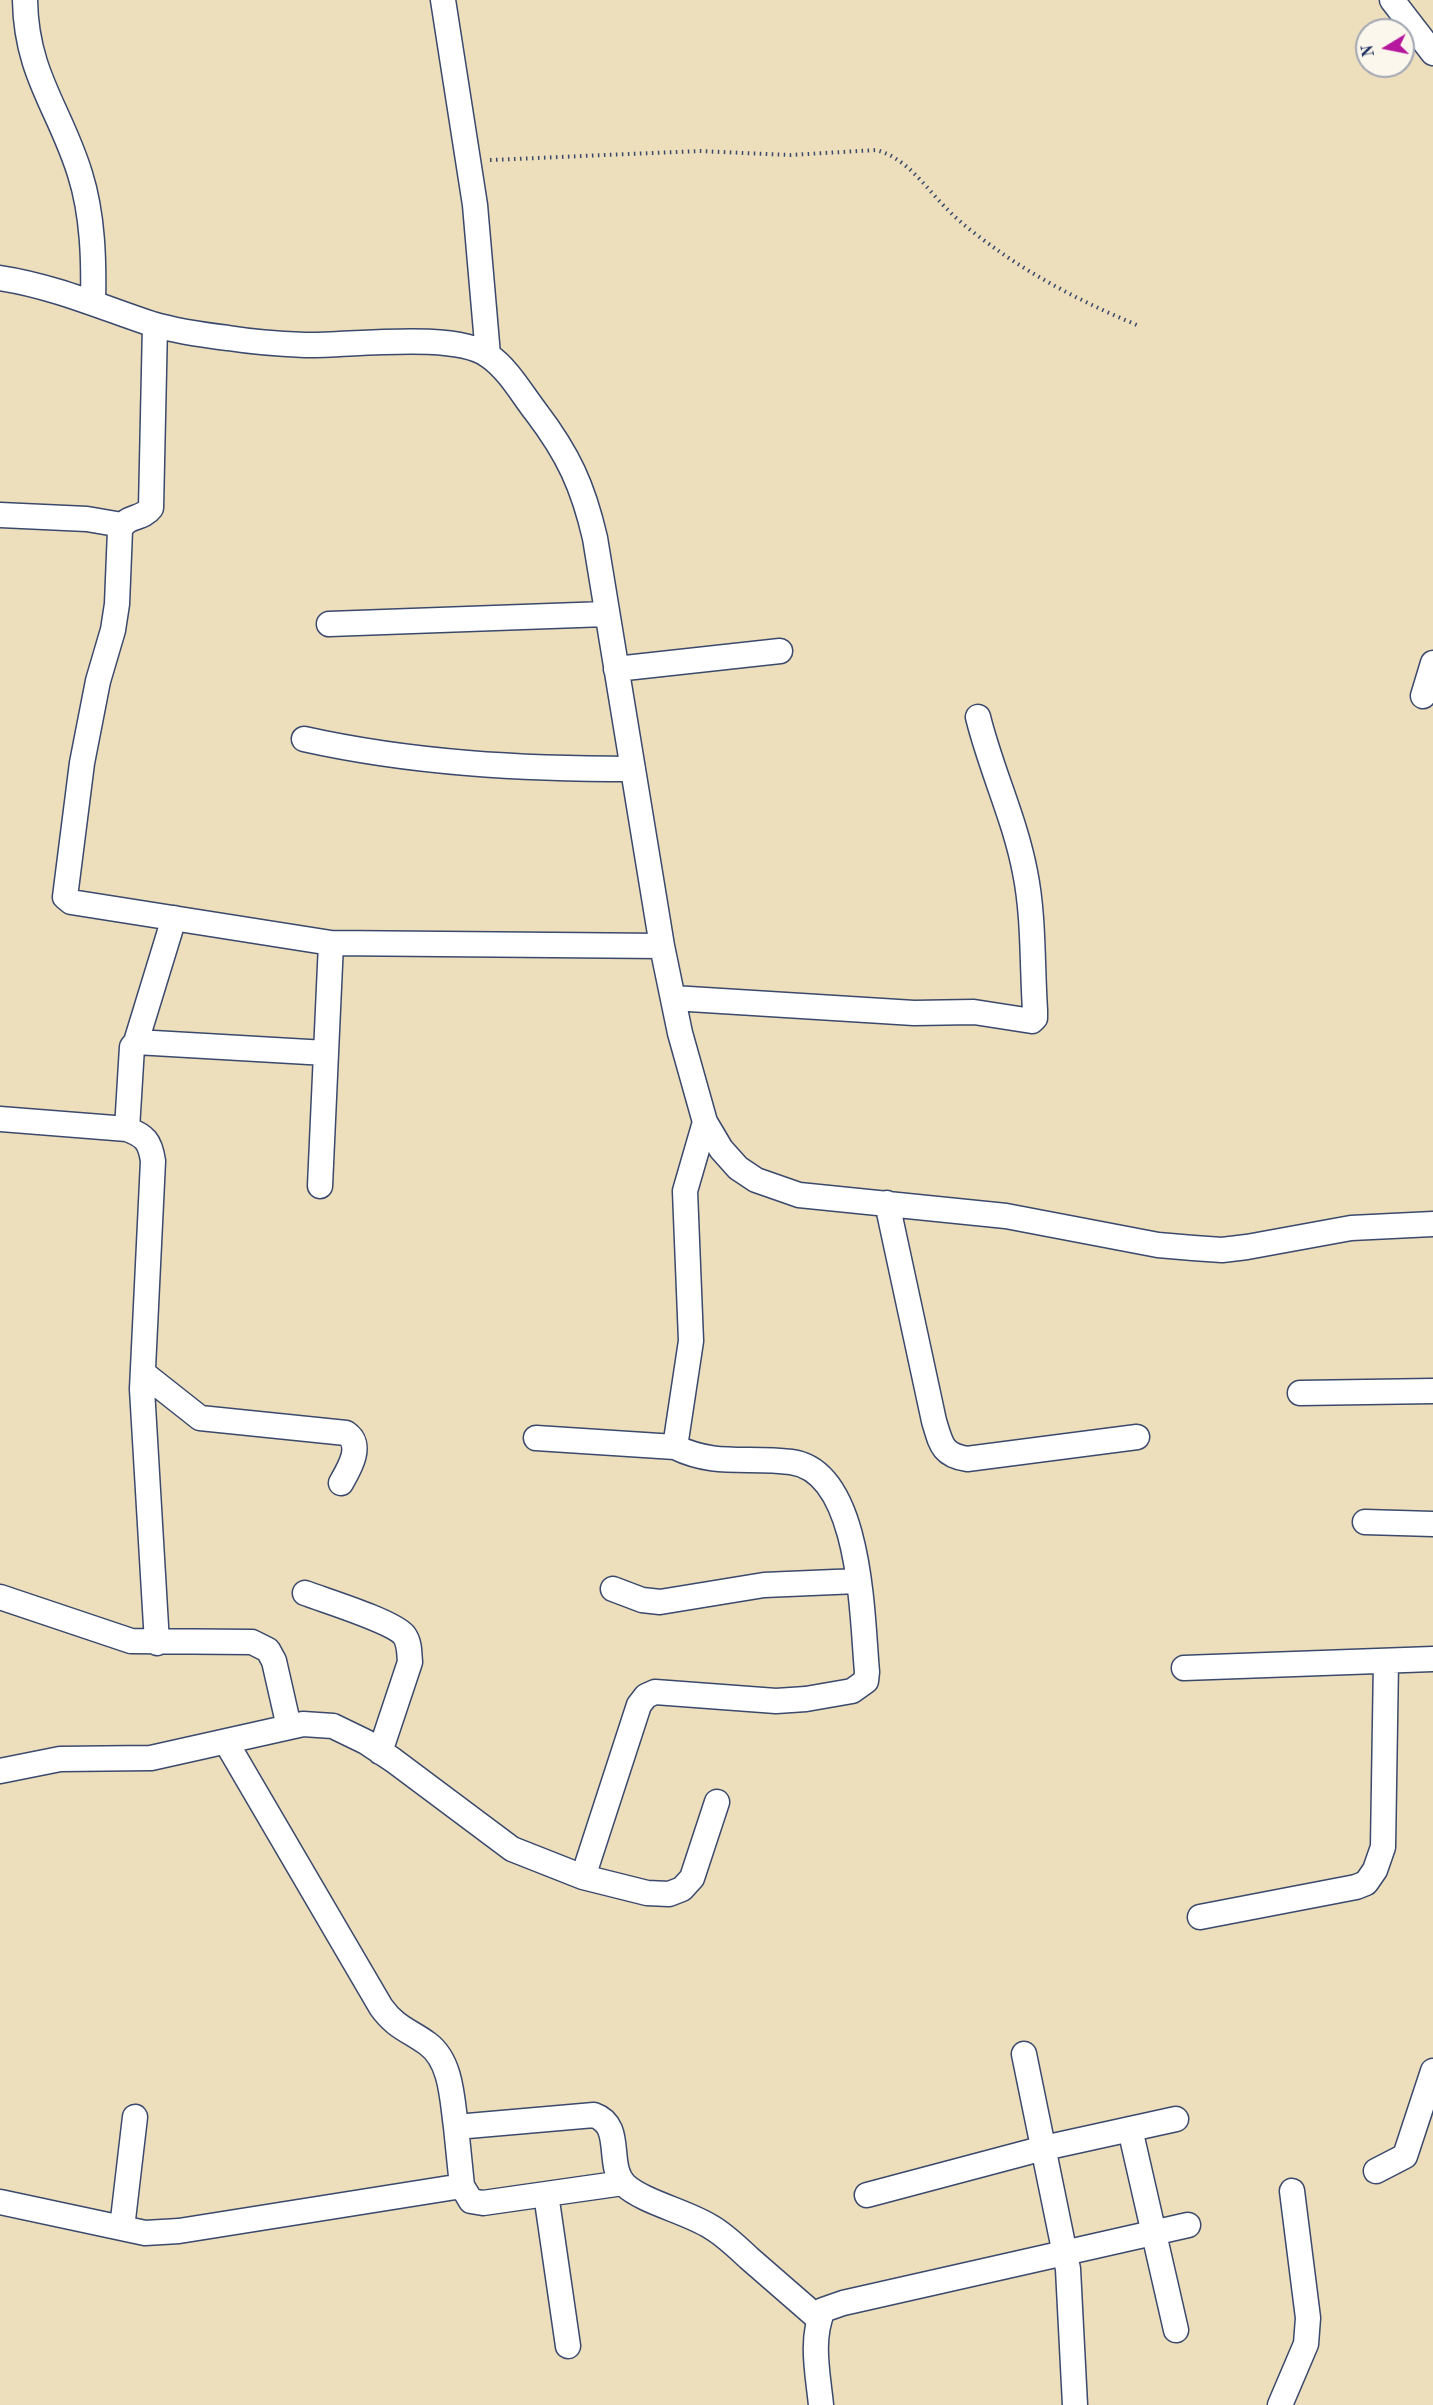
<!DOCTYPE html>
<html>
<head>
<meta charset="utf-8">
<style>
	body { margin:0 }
	#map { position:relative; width:1433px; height:2405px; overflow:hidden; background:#eddebc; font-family:"Old Standard TT",serif }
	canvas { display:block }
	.north { position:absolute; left:1355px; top:18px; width:60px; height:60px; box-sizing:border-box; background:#fbf7ec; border:2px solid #a1a7b3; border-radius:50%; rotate:260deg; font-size:16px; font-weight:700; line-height:24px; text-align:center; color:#1b2f5e }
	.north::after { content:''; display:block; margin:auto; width:21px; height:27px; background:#b5179e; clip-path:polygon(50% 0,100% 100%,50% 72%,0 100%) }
</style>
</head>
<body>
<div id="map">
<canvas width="1433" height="2405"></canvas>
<div class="north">N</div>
</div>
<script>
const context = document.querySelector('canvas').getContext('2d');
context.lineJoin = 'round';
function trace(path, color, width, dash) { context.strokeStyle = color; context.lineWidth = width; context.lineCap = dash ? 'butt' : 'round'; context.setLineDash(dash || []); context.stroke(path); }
const street = new Path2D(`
	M25 0C26 74 60 109 80 174 93 215 94 261 93 303
	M443 0 475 205 488 355
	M1392 0 1433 53
	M0 278C53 286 101 307 152 324 176 331 203 335 228 338 253 342 280 344 305 345 349 346 455 331 489 356 508 369 522 394 536 412 568 454 583 486 595 538L662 946 680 1033 705 1122 721 1149 738 1168 756 1180 799 1195 1006 1216 1158 1245 1193 1248 1222 1250 1247 1247 1351 1228 1433 1224
	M155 325 151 508C142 520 126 515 120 530L117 604 113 630 98 681 82 763 65 897 71 902 331 943
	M0 515 87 519 122 525
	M329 624 606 614
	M616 669 780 651
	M1423 696 1433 663
	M304 739C412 763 522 769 633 769
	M673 998 914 1013 974 1012 1032 1021 1035 1018V1010C1032 965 1034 916 1025 872 1015 819 991 770 978 717
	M136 1042 174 918
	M0 1119 127 1129C145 1136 150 1141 153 1161L142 1389 157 1643
	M127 1129 132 1047 136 1042 326 1053 331 943 662 946
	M320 1186 326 1053
	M887 1203 934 1421C941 1444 942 1455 967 1459L1137 1437
	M143 1373 200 1418 346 1433C364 1445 349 1469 341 1483
	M1300 1393 1433 1391
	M536 1438 675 1447 691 1341 685 1191 705 1122
	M1365 1522 1433 1524
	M613 1589 642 1600 660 1602 764 1585 858 1581
	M305 1593C326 1601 392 1621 404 1635 410 1643 409 1653 410 1662L380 1752
	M0 1597 131 1641 252 1642 268 1650 274 1661 289 1727
	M1184 1668 1433 1659
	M226 1742 381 2007C396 2028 409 2030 428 2044 452 2062 452 2100 456 2127L594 2115C625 2126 605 2165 625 2185 643 2202 688 2212 711 2227 725 2235 738 2248 750 2259 773 2279 796 2299 819 2319
	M0 1771 60 1759 151 1758 303 1724 333 1726 366 1742 393 1760 512 1849 583 1877 647 1893 669 1894 682 1889 692 1878 717 1802
	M583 1877 639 1705 646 1696 655 1692 776 1701 806 1699 852 1691 866 1681 867 1672C862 1619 862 1471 791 1462 748 1456 716 1467 675 1447
	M1200 1917 1356 1887 1366 1883 1375 1870 1383 1847 1386 1661
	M1024 2054 1068 2269 1075 2405
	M456 2127 462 2186 471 2201 483 2203 623 2183
	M1130 2129 1176 2330
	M1376 2171 1405 2156 1433 2071
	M546 2194 568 2346
	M867 2195 1044 2148 1176 2119
	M0 2202 145 2233 179 2231 462 2186
	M122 2228 135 2117
	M821 2405C818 2374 810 2340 823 2310L843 2303 1188 2225
	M1280 2405 1306 2344 1308 2318 1292 2191`);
trace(street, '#3a496c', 27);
trace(new Path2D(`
	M490 160 699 151 790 155 876 150C907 158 925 187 946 208 961 224 982 239 1000 252 1043 282 1089 305 1137 325`), '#3a496c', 4, [1.5, 4.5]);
trace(street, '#fff', 24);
</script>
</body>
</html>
